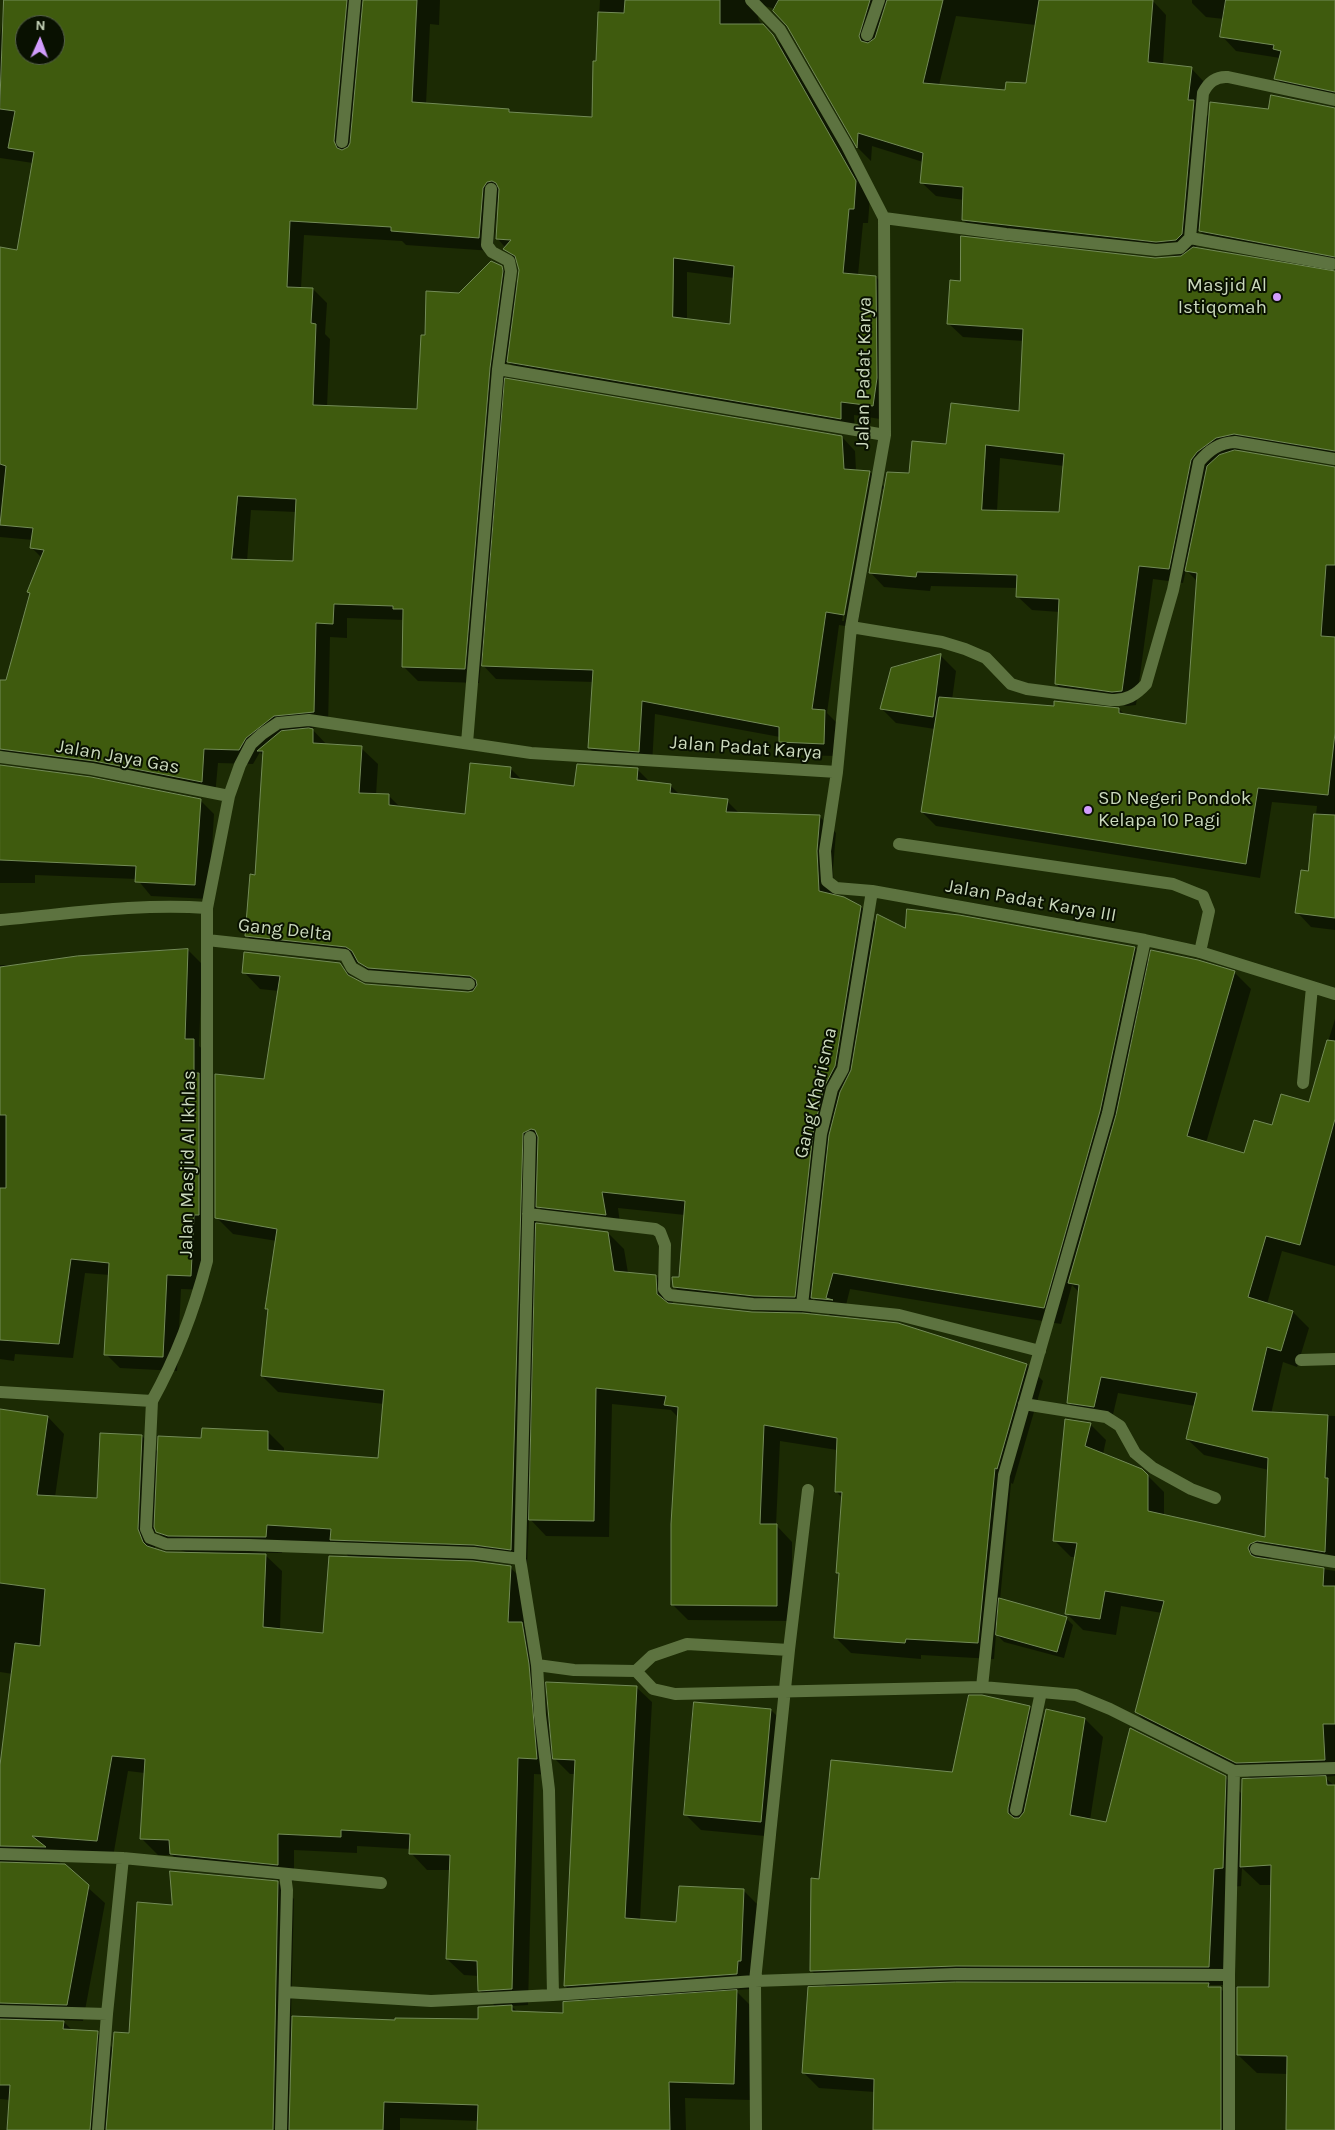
<!DOCTYPE html>
<html>
<head>
<meta charset="utf-8">
<style>
	body { margin:0 }
	#map { position:relative; width:1335px; height:2130px; overflow:hidden; background:#1c2b04; font-family:Karla,sans-serif }
	canvas { display:block }
	.north { position:absolute; left:15px; top:15px; width:50px; height:50px; box-sizing:border-box; background:#091101; border:1px solid #57614c; border-radius:50%; rotate:2deg; font-size:14px; font-weight:700; line-height:20px; text-align:center; color:#cbd9bd }
	.north::after { content:''; display:block; margin:auto; width:18px; height:22px; background:#d29dfd; clip-path:polygon(50% 0,100% 100%,50% 72%,0 100%) }
</style>
</head>
<body>
<div id="map">
<canvas width="1335" height="2130"></canvas>
<div class="north">N</div>
</div>
<script>
const context = document.querySelector('canvas').getContext('2d');
context.lineJoin = 'round';
function fillPath(path, color) { context.fillStyle = color; context.fill(path, 'evenodd'); }
function trace(path, color, width, dash) { context.strokeStyle = color; context.lineWidth = width; context.lineCap = dash ? 'butt' : 'round'; context.setLineDash(dash || []); context.stroke(path); }
function drawText(font, color, halo, rows, align = 'center') {
  context.font = font + ' Karla,sans-serif'; context.lineWidth = 4; context.setLineDash([]); context.textBaseline = 'middle'; context.strokeStyle = halo; context.fillStyle = color; for (const [text, x, y, turn = 0] of rows) {
    context.save(); context.translate(x, y); context.rotate((+turn || 0) * Math.PI / 180); context.textAlign = isNaN(turn) ? turn : align; if (halo) context.strokeText(text, 0, 0); context.fillText(text, 0, 0); context.restore();
  }
}
fillPath(new Path2D(`
	M6 0H440L439 25 430 24 426 104 509 110 511 113 593 118 600 0H1152L1166 15 1163 65 1191 68 1205 83 1202 110 1210 118 1269 110 1335 115V267L1214 245 1198 229 1196 249 1335 273V463L1249 448 1234 451 1335 468V930L1311 927 1297 912 1309 873 1317 806 1272 802 1260 878 936 826 922 812 935 729 896 723 881 708 892 669 941 656 956 671 952 700 1055 707 1119 709 1125 715 1187 725 1197 581 1186 570 1183 583 1153 579 1136 705 1127 706 1071 698 1056 684 1060 612 1032 610 1017 596 1018 588 931 586 930 591 884 587 870 572 885 490 882 489 857 628 839 625 827 713 838 724 837 756 793 755 780 742V737L655 714 652 764 602 761 589 748 594 682 496 679 481 663 479 683 418 681 403 666 404 620 347 618V638L330 637 328 726 311 728 328 746 361 748 378 764 376 795 389 796 401 808 466 815 510 768 523 781 575 788 637 769 651 783 670 785 680 795 727 801 740 814 819 816 836 833 833 868 834 896 861 907 876 923 906 930 1135 948 1150 963 1198 961 1235 973 1251 989 1206 1143 1245 1155 1273 1126 1309 1104 1335 1019V1266L1282 1251 1267 1304 1293 1312 1309 1328 1297 1367 1283 1362 1271 1414 1335 1416V1567L1274 1557 1269 1558 1267 1560 1335 1571V1776L1324 1777 1335 1786V2130H1288V2074L1257 2073 1238 2055 1270 1988 1272 1885H1260L1242 1868 1241 1886 1232 1887 1227 1985H1208L1212 1988H1220L1235 2003V2130H874L875 2092 819 2088 804 2073 828 1988 811 1970 820 1880 953 1773 1029 1707 1044 1722 1085 1719 1103 1737 1090 1820 1107 1824 1225 1777 1243 1795 1255 1780 1152 1728 1136 1712 1162 1613 1121 1606 1116 1635 1083 1630 1067 1614 1076 1557H1071L1054 1540 1090 1424 1106 1440 1103 1454 1148 1476 1164 1492V1515L1266 1538 1269 1470 1204 1455 1187 1439 1195 1406 1118 1393 1111 1423 1084 1418 1068 1402 1079 1292 1072 1285 1061 1324 850 1289 844 1313 848 1316 830 1315 813 1298 811 1313 802 1312V1314L897 1324 1027 1365 1043 1381 1013 1484 1011 1483 1000 1600 1066 1618 1073 1625 1064 1658 1004 1642 996 1634 994 1659 921 1655V1659L851 1653 835 1637 840 1576 837 1572 842 1498 836 1491 837 1450 780 1441 776 1525 792 1542V1621L688 1620 672 1604 678 1417 671 1410 612 1404 609 1537 546 1536 529 1518 527 1565 470 1560V1562L510 1567 526 1584 524 1626 538 1640 544 1681 553 1775 534 1774 528 2005 511 2006 518 2012 564 2014 582 2002 565 1986 576 1774H570L555 1759 636 1687 652 1702 640 1920 677 1923 744 1891 759 1906 752 1989 735 1990 753 2008 750 2100 685 2098 686 2130H478L479 2121 400 2118V2130H8L10 2100 0 2099V1772L13 1674 0 1672V1410L48 1417 64 1434 55 1497 98 1499 142 1436 159 1453 203 1439 268 1432 284 1448V1453L379 1460 384 1404 278 1392 262 1376 269 1311 266 1308 277 1241 233 1234 216 1217 265 1080 279 991 260 989 244 972 339 964 356 981 365 985 469 993 474 991 386 984 376 978 360 963 263 952 247 936 256 876 264 757 260 752 253 764 218 763 215 796 109 775 14 763 0 749V706L31 594 29 592 42 558 31 547 33 540 0 537V248L18 252 33 163 0 158V37ZM764 6 772 8 788 25 858 148 871 161 872 146 923 162 921 182 936 196 964 200 963 220 978 234 1177 256 961 282 948 323 963 337 1024 341 1020 413 947 446 910 475 885 488 870 472 856 471 855 451 842 437 504 380 507 360 523 376 855 433 854 415 887 420 890 291 876 277 858 275 863 223H868L870 196 788 51 759 21 757 12ZM956 16 1036 25 1027 85 1006 92 939 85ZM25 25H55V55H25ZM500 198 497 238 518 262 520 270 517 290 516 282 501 267 459 294 426 336 418 411 327 407 330 339 325 334 327 303 313 289 301 288 304 235 402 241 406 245 493 251 497 203ZM687 272 734 278 731 325 687 320ZM1000 458 1064 466 1060 513 997 511ZM867 483H869L844 621H842ZM251 510 296 512 294 563 247 561ZM537 1205 554 1223 621 1231 618 1208 685 1215 681 1279 674 1287 691 1303 770 1312V1314L673 1305 672 1292 656 1276 628 1273 624 1249 608 1233 536 1224ZM155 1526 157 1531 174 1548 189 1553H166L155 1549ZM283 1541 337 1544 350 1558 324 1635 280 1630 282 1571 263 1553H282ZM128 1771 145 1773 141 1838 158 1855H172L187 1870 294 1881V1850L357 1853V1846L411 1849V1853L427 1870H451L447 1959 464 1975 479 1976V1990L496 2007 479 2021H396L291 2017 294 1899 277 1882 173 1906 130 2035 114 2049 97 2033 73 2031 62 2020 83 2021 105 1903 48 1852 113 1857Z
	M1192 0H1335V102L1290 93 1276 78 1280 58 1236 51 1222 36 1224 19 1206 17 1192 3Z
	M0 766 200 800 214 814 209 899 151 896 137 879 35 875V883H0Z
	M188 950 202 964 199 1046 208 1054 205 1290 181 1289 177 1371 120 1368 106 1354 110 1275 85 1273 73 1358 15 1354 14 1361 0 1359V965H9L11 966Z
	M771 1710 786 1725 776 1837 701 1830 686 1815Z`), '#0007');
const building = new Path2D(`
	M4 0H347L334 141 337 148 342 150 348 147 350 143 363 0H417L412 102 509 109V112L592 117 593 61H596L598 12 624 13 625 0H720V24H763L773 35 856 181 854 209H849L843 273 876 276 877 378 873 406 841 402V419L507 362 519 270 515 256 503 249 511 240 496 239 499 189 496 183 492 181 487 182 483 188 479 238 391 231V227L290 221 287 287 313 288 311 323 316 324 313 405 417 409 421 335H425L426 291 459 293 491 261 502 266 503 271 490 368 465 669 402 667 403 609H393V606L334 604 333 624 316 623 314 712 274 716 246 738 239 750 204 749 202 782 94 761 0 749V680H6L30 593 27 592 44 550 30 548 33 528 0 525 6 466 0 464V247L17 250 34 152 8 148 15 111 0 109ZM25 25H55V55H25ZM674 258 734 266 730 324 673 317ZM238 496 296 499 293 561 232 559Z
	M779 0H870L859 36 861 41 868 43 875 38 887 0H943L923 83 1005 90 1006 82 1026 83 1039 0H1153L1148 62 1192 67 1188 100H1194L1182 234 1176 240 1156 242 962 220 963 187 920 183 923 153 858 133 857 148 787 26 773 11Z
	M1226 0H1335V92L1274 79 1281 51 1273 49 1274 45 1220 37Z
	M1271 95 1335 108V257L1199 231 1210 102 1268 109Z
	M961 236 1155 258 1181 256 1193 247 1335 271V451L1234 434 1216 438 1197 452 1191 460 1169 569 1139 566 1122 691 1112 692 1055 684 1059 599 1016 597 1017 575 917 572 916 577 869 573 887 472 909 473 912 441 946 444 951 403 1019 411 1023 329 947 324 950 280 960 281ZM986 445 1064 454 1059 512 982 510Z
	M505 378 842 436 844 469 870 471 844 615 826 612 812 709 825 710 824 744 779 742V727L642 701 639 752 588 748 593 670 482 666Z
	M1235 450 1335 467V565H1326L1321 636 1335 637V733L1328 795 1258 788 1246 864 921 812 939 697 1054 706V701L1119 708V713L1186 724 1197 573 1185 571 1207 466 1219 455Z
	M941 654 933 717 880 709 891 668Z
	M309 728 313 729V743L362 746 359 793 389 794V805L465 814 470 763 511 767 510 778 574 786 577 764 638 768 637 780 671 784 670 793 728 799 726 812 820 815 817 851 819 891 844 897 861 906 835 1066 824 1087 813 1133 795 1297 754 1296 673 1287 672 1277H679L685 1201 602 1192 606 1215 536 1207 538 1137 535 1130 531 1129 523 1133 511 1550 474 1545 330 1540 331 1529 267 1525 266 1537 168 1536 156 1532 154 1527 158 1436 201 1438 202 1428 268 1431V1450L378 1458 384 1390 261 1376 268 1309H265L277 1229 215 1218V1074L264 1079 280 976 242 973 244 952 340 963 348 975 365 984 468 992 473 991 477 985 476 980 470 976 368 968 358 962 352 951 346 947 245 936 250 874 255 875 263 751H257L281 731Z
	M0 765 91 777 201 799 195 885 135 882 136 866 0 860Z
	M1314 814 1335 815V918L1295 913 1301 870 1308 871Z
	M907 909 959 915 1135 947 1100 1111 1044 1308 833 1273 826 1298 833 1300 811 1298 829 1135 840 1092 851 1070 877 914 905 928Z
	M188 949 185 1039H194V1073H199V1215H194L191 1276 167 1275 163 1357 104 1355 109 1263 71 1259 59 1344 0 1340V1188H6V1115H0V967L77 956Z
	M1151 950 1198 960 1235 971 1187 1136 1244 1153 1254 1120 1272 1125 1281 1094 1309 1102 1327 1040 1335 1041V1119L1300 1245 1266 1236 1248 1297 1293 1311 1281 1351 1267 1347 1252 1411 1328 1415 1325 1478H1328L1325 1552 1257 1541 1250 1544 1248 1548 1251 1555 1255 1557 1324 1568 1323 1586H1335V1724H1323L1325 1760 1236 1763 1135 1712 1164 1601 1105 1591 1100 1619 1065 1614 1077 1543 1053 1541 1065 1419 1091 1423 1085 1446 1142 1469 1148 1475V1511L1265 1537 1268 1458 1186 1439 1197 1393 1101 1377 1094 1407 1067 1403 1079 1285 1068 1283 1116 1115Z
	M536 1223 608 1232 614 1271 656 1275 657 1294 668 1303 752 1312 802 1313 898 1323 1027 1364 997 1469 995 1468 978 1643 906 1639 905 1643 834 1638 839 1573H836L842 1492H835L837 1438 764 1425 760 1524H777V1606L671 1605V1524L678 1407 664 1405 666 1396 596 1388 594 1521 529 1520Z
	M0 1409 48 1416 37 1495 97 1498 100 1433 142 1435 138 1529 143 1542 147 1546 166 1552 266 1554 263 1627 323 1633 329 1556 473 1561 511 1566 508 1622H522L529 1664 537 1759 518 1758 512 1989 478 1991 477 1961 446 1959 450 1855 409 1854 410 1834 341 1830V1837L278 1834V1865L170 1854 169 1840 140 1839 145 1759 112 1756 97 1841 32 1836 46 1847 0 1846V1765L15 1643 40 1646 45 1589 0 1583Z
	M999 1598 1067 1617 1057 1652 996 1635Z
	M546 1682 637 1686 625 1918 676 1922 679 1886 744 1889 741 1961H738L737 1974 564 1986 575 1760 553 1759Z
	M969 1695H982L1030 1706 1008 1808V1813L1014 1818H1019L1024 1812 1046 1709 1085 1718 1070 1815 1106 1822 1130 1728 1226 1776 1223 1868 1214 1869 1209 1967 956 1966 810 1971 811 1878 819 1879 831 1760 952 1772Z
	M694 1702 771 1709 761 1822 684 1815Z
	M1326 1776 1327 1785H1335V2130H1286L1287 2056 1237 2055V1987H1269L1271 1865 1240 1867 1242 1779Z
	M0 1862 65 1864 89 1885 67 2005 0 2003Z
	M170 1871 278 1881 273 2130H106L114 2032 129 2033 137 1902 172 1905Z
	M956 1982 1209 1983 1208 1987H1221V2130H873L874 2079 802 2073 808 1987Z
	M737 1990 734 2084 669 2082 670 2130H477L478 2105 384 2102 383 2130H289L292 2016 395 2020V2018L478 2019V2007L512 2005V2011L563 2013V2002Z
	M0 2019 64 2021 63 2029 98 2031 90 2130H7L10 2085H0Z`);
fillPath(building, '#3f5b0e');
trace(building, '#738b57', 1);
trace(new Path2D(`
	M899 844 1173 884 1203 896 1209 911 1200 952`), '#5d7340', 12);
trace(new Path2D(`
	M751 0 780 30 847 146 884 218 885 435 851 627 837 772 825 851 827 881 836 888 872 891 1145 940 1200 952 1335 994
	M867 35 879 0
	M342 142 355 0
	M884 218 1006 234 1156 250 1180 248 1190 238 1203 93C1208 83 1215 76 1228 77L1335 100
	M1190 238 1332 264
	M498 369 885 435
	M851 627 942 642 965 649 986 658 1011 684 1027 689 1111 700C1126 701 1136 695 1146 684L1173 590 1199 462C1209 450 1219 443 1235 442L1335 459
	M467 743 498 369 511 271 509 261 492 252 487 245 491 189
	M0 757 92 769 229 796
	M0 920C69 914 138 903 207 908
	M207 940 345 955 352 968 366 976 469 984
	M1303 1083 1312 987
	M528 1214 655 1229 660 1232 665 1245 664 1289 669 1295 753 1304 802 1305 899 1315 1040 1351
	M802 1305 821 1134 832 1089 843 1069 872 891
	M1301 1360 1335 1359
	M0 1392 152 1401C177 1356 194 1311 207 1261V908L229 796 240 765 251 744 262 734 278 723 309 720 531 753 837 772
	M152 1401 146 1529 150 1538 166 1544 249 1545 474 1553 520 1559 537 1665
	M1024 1404 1106 1417 1120 1426 1135 1453 1153 1468 1191 1489 1215 1498
	M1256 1549 1335 1562
	M520 1559 530 1137
	M636 1671 653 1689 675 1694 982 1687 1004 1475 1108 1113 1145 940
	M982 1687 1076 1695 1110 1709 1234 1771 1335 1768
	M1016 1810 1041 1692
	M0 1854 123 1858 381 1883
	M285 1992 431 2001 553 1995 755 1981 956 1974 1229 1975
	M553 1995 549 1790 540 1715 537 1665 574 1670 636 1671 652 1656 687 1644 789 1650
	M0 2011 107 2014 98 2130
	M107 2014 123 1858
	M281 2130 287 1890 285 1875
	M756 2130 755 1981 789 1650 808 1490
	M1229 2130V1975L1234 1771`), '#5d7340', 12);
for (const [x, y, r, color] of [
	[1277,297,5,"#d29dfd"],
	[1088,810,5,"#d29dfd"]
]) { const dot = new Path2D(); dot.arc(x, y, r, 0, 2 * Math.PI); context.fillStyle = color; context.fill(dot); trace(dot, '#091101', 2); }
drawText('19px', '#cbd9bd', '#091101', [
	["Masjid Al",1267,286],
	["Istiqomah",1267,308],
	["SD Negeri Pondok",1098,799,"left"],
	["Kelapa 10 Pagi",1098,821,"left"]
], 'right');
drawText('19px', '#cbd9bd', '#091101', [
	["Jalan Padat Karya",864,373,-89],
	["Jalan Padat Karya",746,748,4],
	["Jalan Jaya Gas",118,757,10],
	["Jalan Padat Karya III",1031,901,10],
	["Gang Delta",285,930,6],
	["Gang Kharisma",816,1093,-77],
	["Jalan Masjid Al Ikhlas",188,1164,-89]
]);
</script>
</body>
</html>
